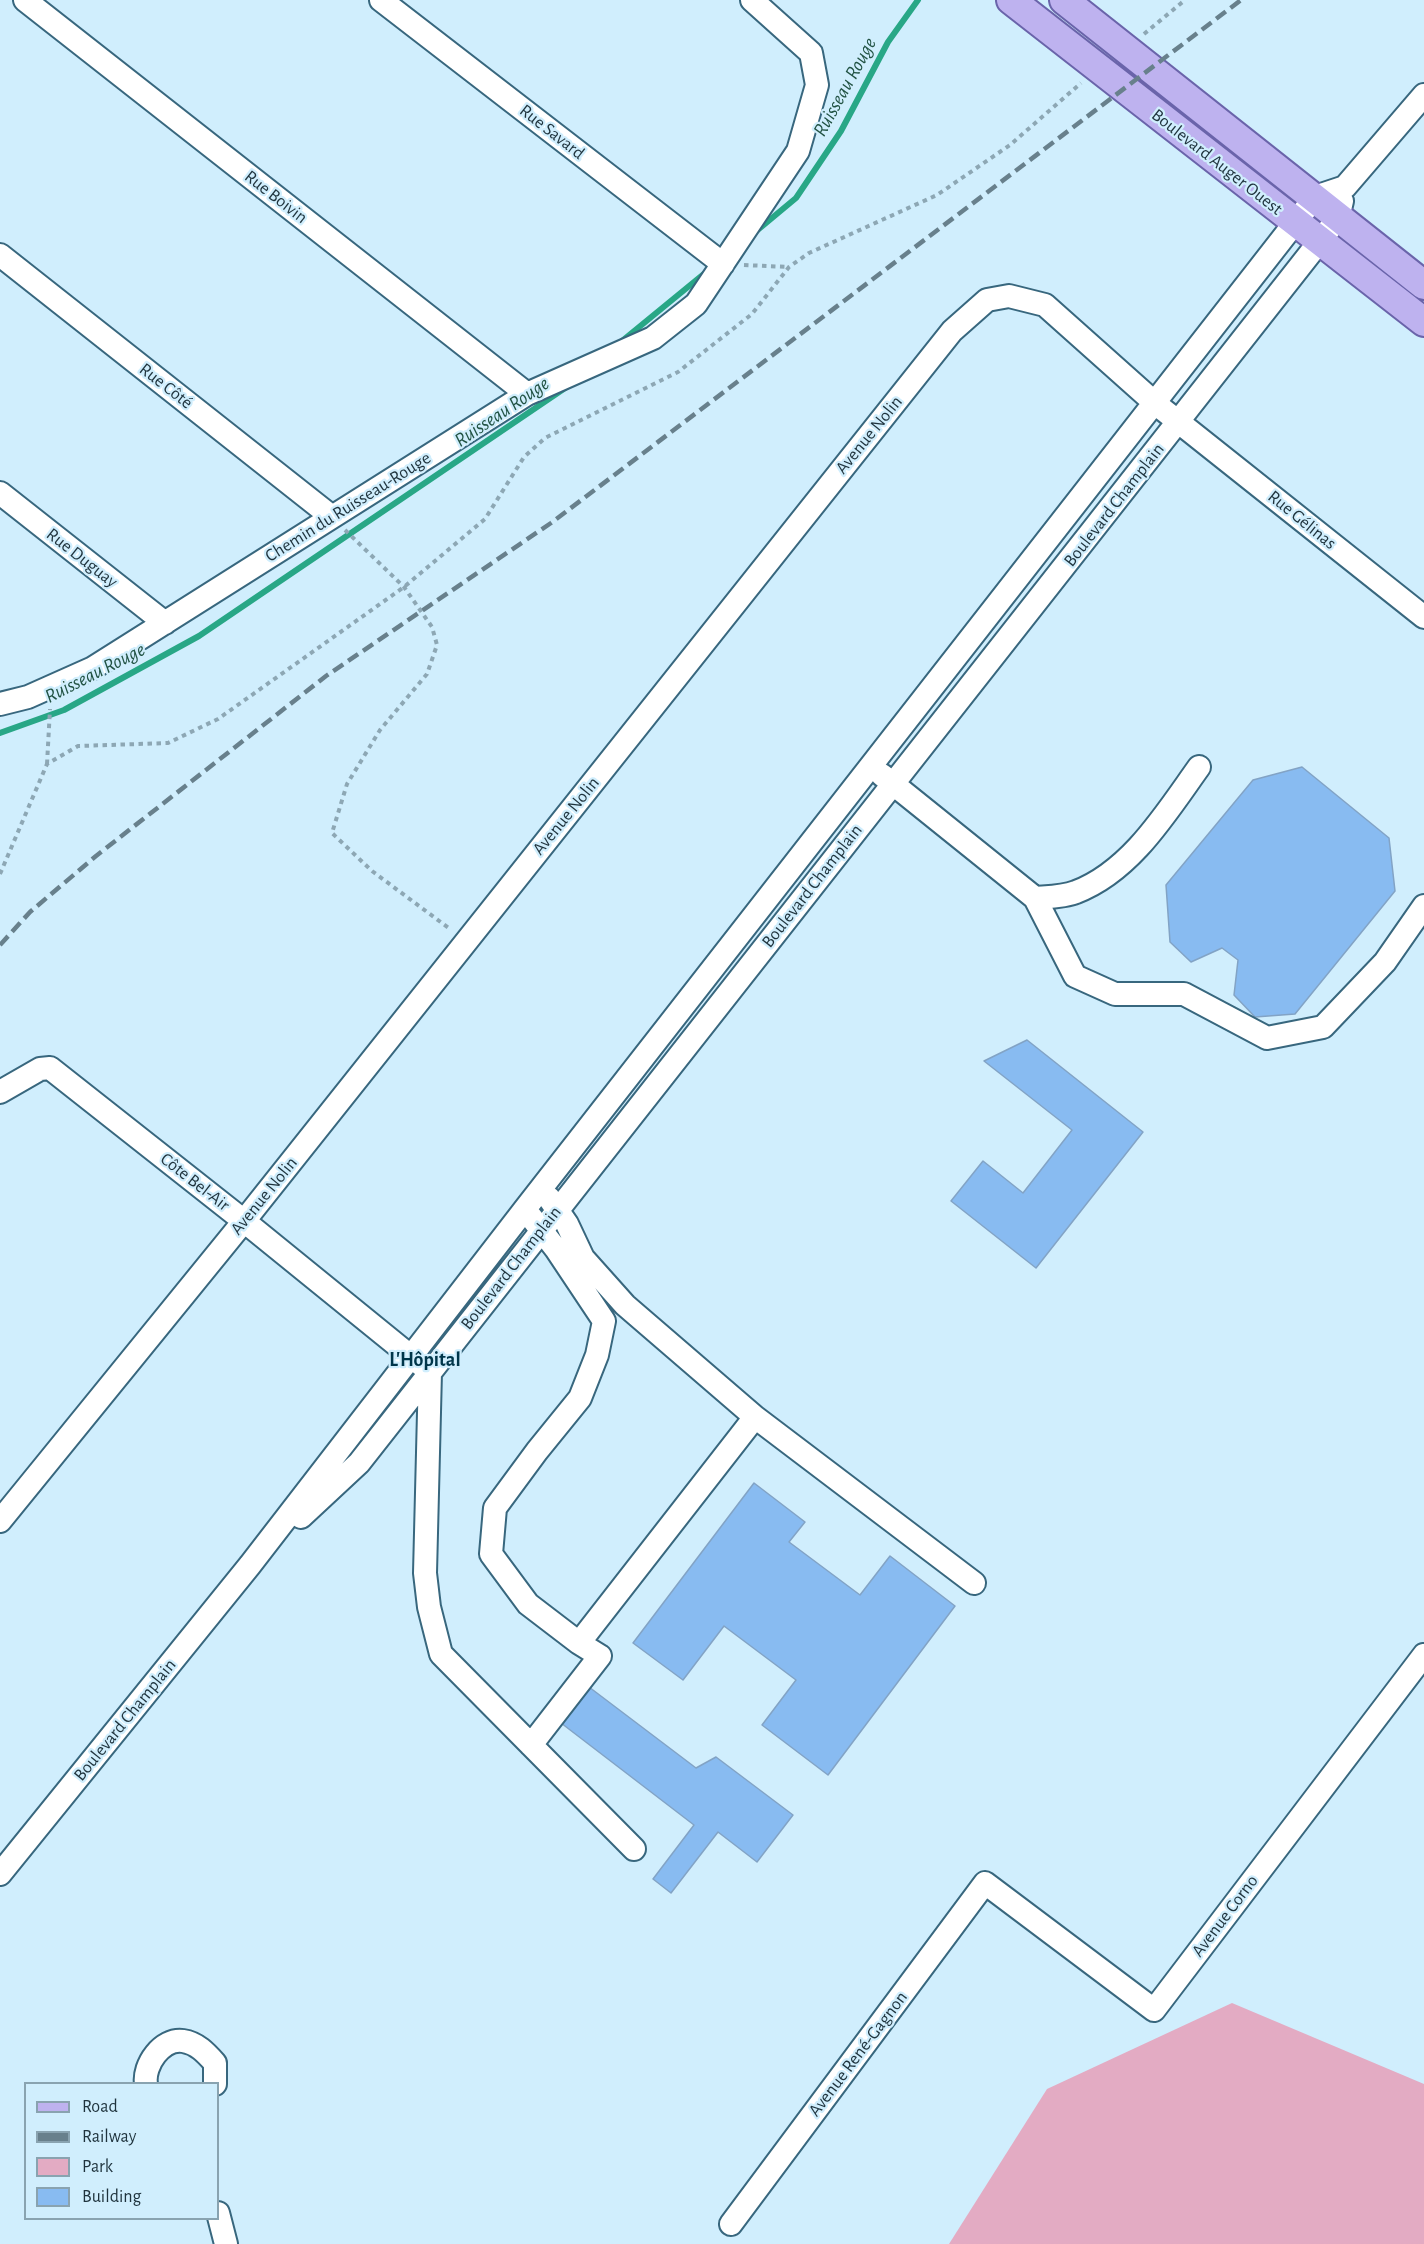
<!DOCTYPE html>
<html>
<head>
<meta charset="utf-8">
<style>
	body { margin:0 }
	#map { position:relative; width:1424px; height:2244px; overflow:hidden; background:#d0eefd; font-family:"Alegreya Sans",sans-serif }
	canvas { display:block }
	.legend { position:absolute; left:24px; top:2082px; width:195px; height:138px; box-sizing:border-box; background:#d0eefd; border:2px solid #89a3b0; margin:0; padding:8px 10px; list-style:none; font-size:18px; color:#1f333d }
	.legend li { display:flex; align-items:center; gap:12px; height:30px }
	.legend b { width:30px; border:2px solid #89a3b0 }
</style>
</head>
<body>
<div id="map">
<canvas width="1424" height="2244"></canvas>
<ul class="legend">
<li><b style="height:8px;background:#beb2ef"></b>Road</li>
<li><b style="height:8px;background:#68808c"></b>Railway</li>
<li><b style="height:16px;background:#e3abc3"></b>Park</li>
<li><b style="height:16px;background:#88bbf1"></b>Building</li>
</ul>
</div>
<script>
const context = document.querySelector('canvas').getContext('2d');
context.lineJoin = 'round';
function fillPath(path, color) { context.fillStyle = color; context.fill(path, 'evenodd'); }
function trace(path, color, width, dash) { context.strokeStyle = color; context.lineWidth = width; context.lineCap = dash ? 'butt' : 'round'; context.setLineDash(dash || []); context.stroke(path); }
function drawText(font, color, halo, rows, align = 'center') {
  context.font = font + ' "Alegreya Sans",sans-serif'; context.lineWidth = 4.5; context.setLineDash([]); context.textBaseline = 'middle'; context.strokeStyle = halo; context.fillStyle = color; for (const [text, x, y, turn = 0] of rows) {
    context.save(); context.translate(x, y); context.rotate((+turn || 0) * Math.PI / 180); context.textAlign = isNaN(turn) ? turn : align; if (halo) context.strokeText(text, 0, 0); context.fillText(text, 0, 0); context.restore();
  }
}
fillPath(new Path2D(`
	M1232 2003 1424 2084V2244H949L1047 2089Z`), '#e3abc3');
trace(new Path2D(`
	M754 233 796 198 841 131 888 42 918 0
	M622 341 705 273
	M0 733 64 710 199 636 568 386`), '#28a786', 6);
const building = new Path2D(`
	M1302 767 1389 838 1395 891 1295 1014 1255 1017 1234 995 1238 960 1222 948 1191 962 1170 942 1166 885 1253 780Z
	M1027 1040 1143 1132 1036 1268 951 1201 983 1161 1023 1193 1072 1130 984 1061Z
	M754 1483 805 1522 789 1542 860 1595 890 1556 955 1606 828 1775 762 1725 796 1680 724 1626 683 1680 633 1643Z
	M589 1687 696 1768 716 1757 793 1815 757 1862 718 1832 671 1893 653 1879 694 1825 561 1723Z`);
fillPath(building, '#88bbf1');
trace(building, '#82a3c5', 1.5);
const minor = new Path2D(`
	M25 0 527 394
	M381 0 723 264
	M0 255 332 517
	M0 493 165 623
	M0 704 28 697 93 668 527 394 653 338 696 304 798 151 817 85 811 53 752 0
	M882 775 1035 898C1048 897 1064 897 1076 892 1131 871 1166 813 1199 767
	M1035 898 1075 976 1115 994H1184L1267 1038 1323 1027 1385 962 1424 906
	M0 1092 40 1069 50 1068 244 1221 430 1372 425 1573 429 1607 441 1654 634 1849
	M531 1217 556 1249 604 1321 597 1355 580 1398 537 1451 495 1508 491 1554 528 1604 579 1643 755 1417 625 1305 583 1258 567 1224 549 1198
	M755 1417 974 1583
	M301 1517 359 1463 1338 218 1342 201
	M0 1521 244 1221 952 331 987 300 1009 296 1045 305 1156 404 1424 617
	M531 1745 600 1656 579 1643
	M0 1874 250 1565 525 1209 1315 197 1345 187 1424 95
	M146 2084C143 2065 162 2038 183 2041 197 2043 206 2053 215 2063V2084
	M218 2213 226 2244
	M731 2224 985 1883 1154 2010 1424 1655`);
const major = new Path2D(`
	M1011 0 1424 322
	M1064 0 1424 285`);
trace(minor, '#38677e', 26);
trace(major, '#6a64aa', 32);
trace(new Path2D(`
	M1144 34 1185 0
	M744 265 789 267
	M345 530 404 587 432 627 437 645 427 674 380 730 347 784 332 833 372 871 450 929
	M47 764 50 709
	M0 874 47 764 78 746 168 743 218 719 404 587 485 519 524 457 545 438 678 372 752 314 789 267 809 253 937 195 1010 145 1081 83`), '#8da7b4', 4, [4.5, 4.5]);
trace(minor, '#fff', 22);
trace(major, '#beb2ef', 28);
trace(new Path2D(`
	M0 945 30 912 96 856 326 676 551 523 1241 0`), '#68808c', 4.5, [12, 6]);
drawText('18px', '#1f333d', '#d0eefd', [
	["Rue Savard",552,132,38],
	["Boulevard Auger Ouest",1217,162,38],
	["Rue Boivin",276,197,38],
	["Rue Côté",166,386,38],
	["Avenue Nolin",869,435,-51],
	["Boulevard Champlain",1114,505,-52],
	["Chemin du Ruisseau-Rouge",348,507,-32],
	["Rue Gélinas",1302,520,39],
	["Rue Duguay",82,558,38],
	["Avenue Nolin",566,816,-51],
	["Boulevard Champlain",812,886,-52],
	["Côte Bel-Air",195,1182,38],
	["Avenue Nolin",264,1196,-51],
	["Boulevard Champlain",511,1268,-52],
	["Boulevard Champlain",125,1720,-51],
	["Avenue Corno",1225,1916,-53],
	["Avenue René-Gagnon",858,2054,-53]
]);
drawText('italic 20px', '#225344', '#d0eefd', [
	["Ruisseau Rouge",845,87,-61],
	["Ruisseau Rouge",502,412,-34],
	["Ruisseau Rouge",95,673,-27]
]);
drawText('bold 20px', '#00364a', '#d0eefd', [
	["L'Hôpital",425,1360]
]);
</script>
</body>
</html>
